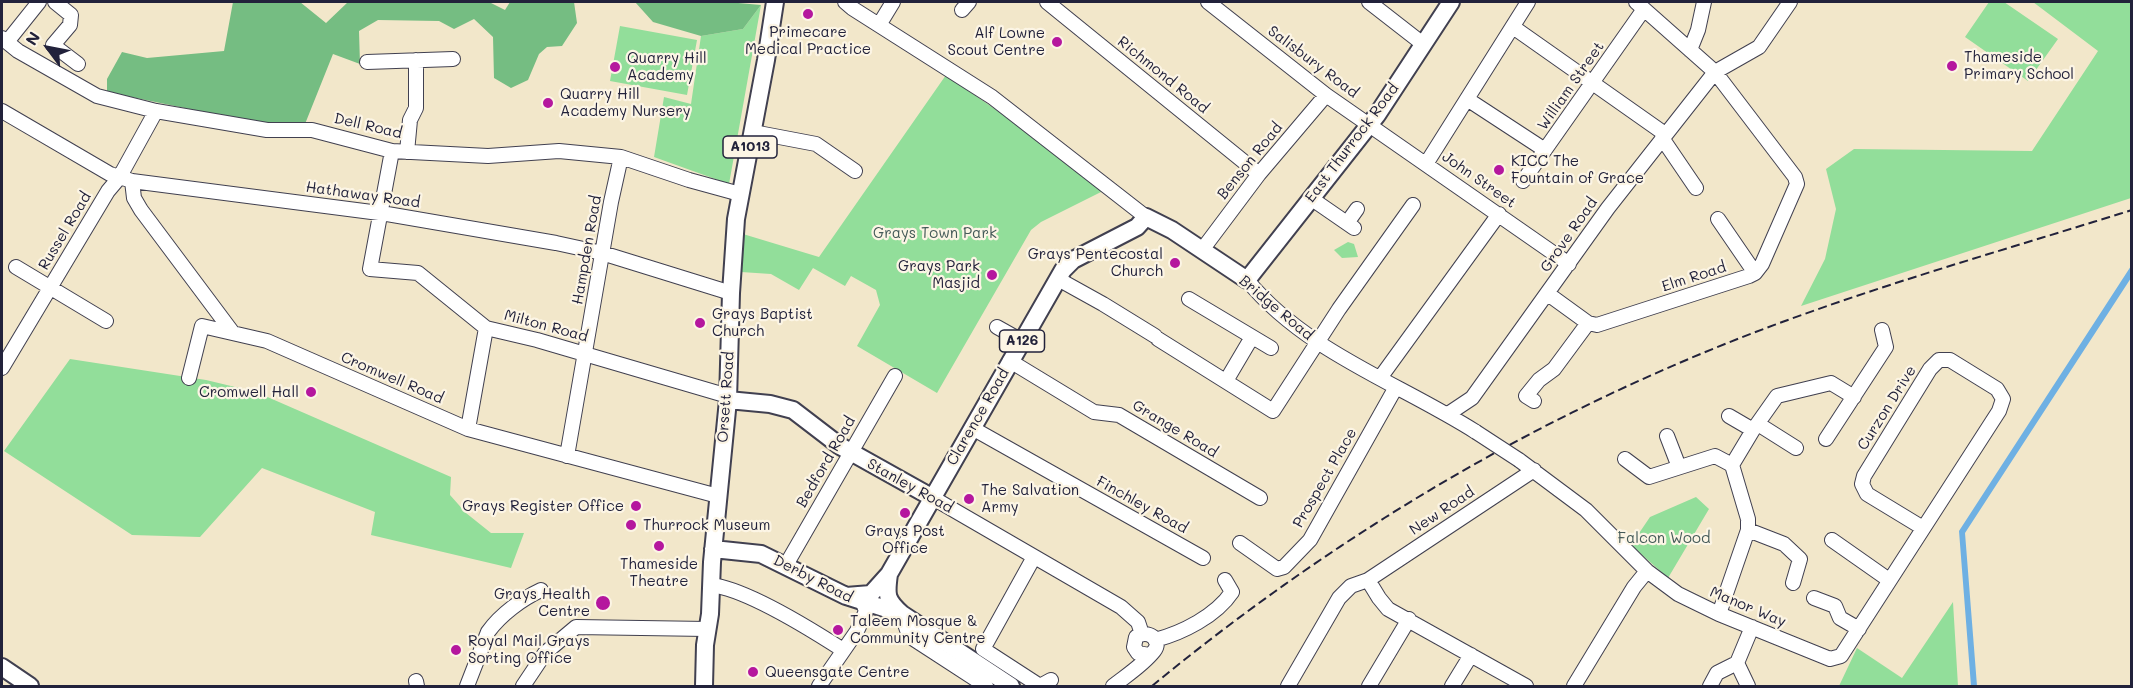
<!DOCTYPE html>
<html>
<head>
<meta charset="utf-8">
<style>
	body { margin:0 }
	#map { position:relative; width:2133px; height:688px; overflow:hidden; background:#f2e7ca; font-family:Mali,sans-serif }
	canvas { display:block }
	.frame { position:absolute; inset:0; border:3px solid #22223b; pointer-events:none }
	.north { position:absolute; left:18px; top:18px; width:60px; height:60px; -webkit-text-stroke:4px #fcf5e5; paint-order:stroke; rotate:302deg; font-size:16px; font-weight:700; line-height:24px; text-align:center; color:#22223b }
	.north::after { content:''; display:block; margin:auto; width:21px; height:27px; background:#22223b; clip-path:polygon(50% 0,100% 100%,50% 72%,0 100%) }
</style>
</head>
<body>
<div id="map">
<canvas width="2133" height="688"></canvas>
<div class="frame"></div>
<div class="north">N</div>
</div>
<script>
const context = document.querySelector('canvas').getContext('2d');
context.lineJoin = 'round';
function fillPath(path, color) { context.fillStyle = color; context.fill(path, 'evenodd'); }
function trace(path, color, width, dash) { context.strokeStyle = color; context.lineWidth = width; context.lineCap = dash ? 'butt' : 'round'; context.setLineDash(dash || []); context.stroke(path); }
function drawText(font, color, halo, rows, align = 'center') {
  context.font = font + ' Mali,sans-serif'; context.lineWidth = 4.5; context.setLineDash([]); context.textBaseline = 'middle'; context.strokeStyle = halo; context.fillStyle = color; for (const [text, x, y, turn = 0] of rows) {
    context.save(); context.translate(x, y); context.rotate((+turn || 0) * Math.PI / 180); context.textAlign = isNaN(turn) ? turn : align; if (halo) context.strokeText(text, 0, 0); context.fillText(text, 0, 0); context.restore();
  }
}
fillPath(new Path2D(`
	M1989 2H2004L2058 39 2028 81 1965 37Z
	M2033 2H2131V198L1801 306 1825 259 1836 209 1826 169 1854 149 2032 151 2098 51Z
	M761 5 729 184 654 157 664 97 691 104 701 36 743 29Z
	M620 26 697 40 687 95 610 81Z
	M946 75 1012 121 1103 191 1041 222 1031 230 937 393 857 346 880 305 876 290 851 276 845 286 813 268 799 290 771 274 741 272 743 234 819 257Z
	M1348 242 1354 244 1358 257 1342 258 1334 250Z
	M70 359 206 380 256 392 451 477 450 495 466 513 491 533H524L511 568 371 535 375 512 262 468 200 537 132 535 4 451Z
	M1696 497 1709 509 1668 578 1631 545 1650 517Z
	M1953 602 1958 686H1839L1857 648 1902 678Z`), '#92de9a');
fillPath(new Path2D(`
	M233 2H300L326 23 348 2H489L505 10 510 2H574L577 23 562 46 547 47 539 54 528 80 511 88 494 78 493 37 474 19 454 29 439 21 378 20 359 31 360 64 333 54 305 124 267 125 107 92V79L122 52 147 58 224 51Z
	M635 2H727L761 5 743 29 701 36 653 22Z`), '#75bd82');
fillPath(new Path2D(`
	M2131 266V278L1965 533 1977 686H1971L1959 531Z`), '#6eb0e3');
const minor = new Path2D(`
	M55 2 71 15 70 25 53 45 78 64
	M845 2 852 8 992 97 1146 217
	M1047 2 1259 174
	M1208 2 1326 95 1569 264
	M1369 2 1423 44
	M962 10 969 2
	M879 25 893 2
	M1513 27 1665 134
	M2 38 18 51 97 96 156 111 267 130H312L392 151 488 156 559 151 621 157 689 180 740 194
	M7 42 39 2
	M1690 50 1698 30 1704 2
	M367 62 453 59
	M1467 99 1545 150
	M2 111 110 174 132 181 387 214 556 243 602 253 731 293
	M753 132 816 144 855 171
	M1662 138 1696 188
	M392 151 370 269 418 273 486 328 537 340 728 396
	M407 152 410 120 416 108V60
	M1426 164 1528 2
	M132 181 134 198 141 210 233 333
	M1523 181 1644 9
	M1312 199 1354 228
	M1718 219 1755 273
	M1347 223 1357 209
	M1202 250 1259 174 1326 95
	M16 267 106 321
	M1058 279 1103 304 1155 336
	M1247 280C1306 352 1399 383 1476 432
	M1548 294 1588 323 1597 325 1749 276 1755 273 1762 264 1797 184 1795 177 1715 72 1636 2
	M1189 299 1271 348
	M997 327 1022 341
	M1158 339 1273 411 1339 309 1413 205
	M1010 361 1094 412 1119 415 1260 498
	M2 368 108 191 119 178 156 111
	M189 378 202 326 267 341 468 429 718 496
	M1380 378 1499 214
	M1226 381 1252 337
	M1534 401 1526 396 1539 380 1554 369 1588 323
	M1448 414 1472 398 1608 208 1715 72 1759 47 1790 2
	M1729 416 1753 430
	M1758 424 1796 448
	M972 428 1203 558
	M468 429 486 328
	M1667 436 1679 467
	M1826 439 1886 347 1882 330
	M567 456 611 202 621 157
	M1625 459 1649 477 1715 456 1732 465 1748 519V530L1719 614
	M1519 460 1586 510 1647 571 1678 594 1719 614 1830 659 1841 656 1999 411 2003 399 1997 389 1950 360H1939L1930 369 1864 476 1862 484 1867 494 1923 528
	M1732 465 1753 430 1777 396 1831 383 1854 397
	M933 498 1121 607 1138 622 1142 634
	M1748 530 1784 544 1800 559 1793 583
	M1832 540 1889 580
	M1240 543 1277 569 1284 567 1310 540 1396 387
	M1034 557 983 649 1040 686 1051 680
	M786 565 895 376
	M1368 580 1379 598 1388 609 1526 686
	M711 585C746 589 812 630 843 650
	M1814 598 1835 606 1840 618 1859 629
	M905 617V624L909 636 986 686
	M1155 640C1182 633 1216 616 1232 592L1225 580
	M1737 663 1748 686
	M416 681 417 686
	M467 686 488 632C501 614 522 599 541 590
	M523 686 545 653 576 627 707 629
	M819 686 857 631 866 611 863 603
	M1113 686C1127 675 1143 665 1154 651 1163 640 1148 629 1136 637L1134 647 1138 653 1149 655
	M1288 686 1339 598 1351 586 1368 580 1534 470
	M1369 686 1409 619
	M1452 686 1471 655
	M1574 686 1634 587 1647 571
	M1710 686 1717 673 1737 663 1752 627`);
const major = new Path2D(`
	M728 400 770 404 793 410 840 446 933 498
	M713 549 761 554 846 596 902 614
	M889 574C886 595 886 600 902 614L1011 686
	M846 596 871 594 889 574 1063 270 1073 260 1137 227 1146 217 1172 230 1247 280 1377 115 1451 2
	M2 667 30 686
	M704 686 705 645 710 614 712 562 728 400 731 293 736 219 766 60 775 2`);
trace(minor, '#414050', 16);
trace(major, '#414050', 20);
trace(minor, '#fff', 14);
trace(major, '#fff', 16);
trace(new Path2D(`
	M1152 686C1311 555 1488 445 1677 364 1824 300 1979 258 2132 210`), '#22223b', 2, [9, 4.5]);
const minorBridge = new Path2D(`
	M1476 432 1519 460`);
trace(minorBridge, '#414050', 16, []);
trace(minorBridge, '#fff', 14);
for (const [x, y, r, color] of [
	[808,14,6,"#b5179e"],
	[1057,42,6,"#b5179e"],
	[1952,66,6,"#b5179e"],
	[615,67,6,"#b5179e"],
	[548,103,6,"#b5179e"],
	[1499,170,6,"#b5179e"],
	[1175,263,6,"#b5179e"],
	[992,275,6,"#b5179e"],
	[700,323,6,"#b5179e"],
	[311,392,6,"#b5179e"],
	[969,499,6,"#b5179e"],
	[636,506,6,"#b5179e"],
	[905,513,6,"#b5179e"],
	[631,525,6,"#b5179e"],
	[659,546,6,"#b5179e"],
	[603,603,8,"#b5179e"],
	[838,630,6,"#b5179e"],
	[456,650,6,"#b5179e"],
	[753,672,6,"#b5179e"]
]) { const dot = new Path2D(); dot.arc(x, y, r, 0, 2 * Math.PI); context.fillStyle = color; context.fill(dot); trace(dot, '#fcf5e5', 2); }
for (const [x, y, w] of [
	[750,147,54],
	[1022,341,45]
]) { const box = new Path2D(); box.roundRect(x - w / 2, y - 11, w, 22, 4.5); context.fillStyle = '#fcf5e5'; context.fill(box); trace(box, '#22223b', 1.5); }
drawText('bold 14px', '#22223b', null, [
	["A1013",750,147],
	["A126",1022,341]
]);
drawText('15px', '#22223b', '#fcf5e5', [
	["Primecare",808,32,"center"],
	["Medical Practice",808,49,"center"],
	["Alf Lowne",1045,33,"right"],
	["Scout Centre",1045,50,"right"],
	["Thameside",1964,57],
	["Primary School",1964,74],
	["Quarry Hill",627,58],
	["Academy",627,75],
	["Quarry Hill",560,94],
	["Academy Nursery",560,111],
	["KICC The",1511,161],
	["Fountain of Grace",1511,178],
	["Grays Pentecostal",1163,254,"right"],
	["Church",1163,271,"right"],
	["Grays Park",980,266,"right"],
	["Masjid",980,283,"right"],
	["Grays Baptist",712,314],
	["Church",712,331],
	["Cromwell Hall",299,392,"right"],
	["The Salvation",981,490],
	["Army",981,507],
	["Grays Register Office",624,506,"right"],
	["Thurrock Museum",643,525],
	["Grays Post",905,531,"center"],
	["Office",905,548,"center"],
	["Thameside",659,564,"center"],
	["Theatre",659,581,"center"],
	["Grays Health",590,594,"right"],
	["Centre",590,611,"right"],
	["Taleem Mosque &",850,621],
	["Community Centre",850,638],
	["Royal Mail Grays",468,641],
	["Sorting Office",468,658],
	["Queensgate Centre",765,672]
], 'left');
drawText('15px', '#22223b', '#fcf5e5', [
	["Salisbury Road",1313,62,37],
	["Richmond Road",1163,75,39],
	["William Street",1571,86,-55],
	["Dell Road",368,126,13],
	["East Thurrock Road",1352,143,-53],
	["Benson Road",1250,161,-51],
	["John Street",1479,180,35],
	["Hathaway Road",363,195,8],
	["Russel Road",65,231,-59],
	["Grove Road",1569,235,-55],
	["Hampden Road",587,250,-80],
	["Elm Road",1694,277,-18],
	["Bridge Road",1276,308,40],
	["Milton Road",546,326,15],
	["Cromwell Road",392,378,23],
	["Orsett Road",726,397,-86],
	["Curzon Drive",1887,408,-58],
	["Clarence Road",978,417,-60],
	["Grange Road",1175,429,31],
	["Bedford Road",826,462,-60],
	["Prospect Place",1325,478,-60],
	["Stanley Road",910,486,29],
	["Finchley Road",1142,505,29],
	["New Road",1442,511,-34],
	["Derby Road",813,579,27],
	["Manor Way",1748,607,23]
]);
drawText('15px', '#445a58', '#fcf5e5', [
	["Grays Town Park",935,233],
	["Falcon Wood",1664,538]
]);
</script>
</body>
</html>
